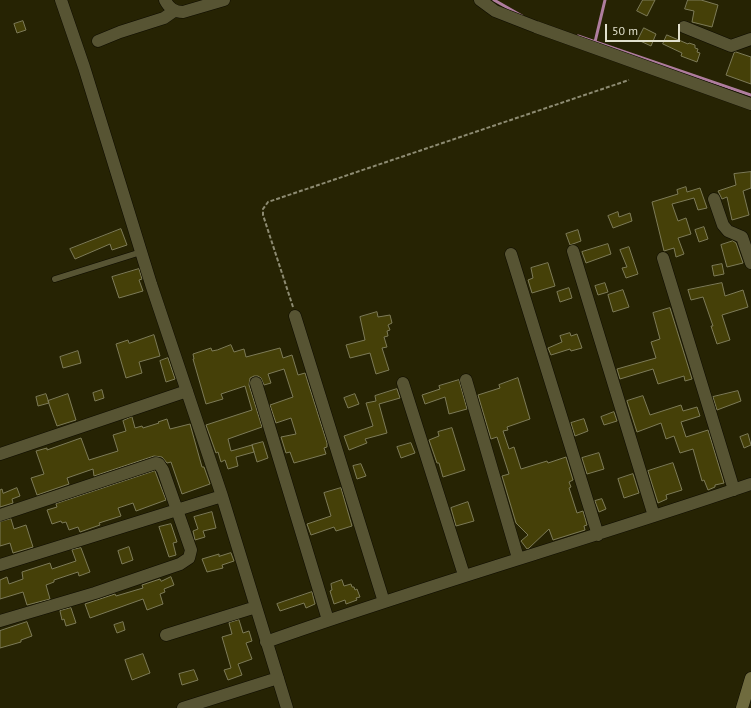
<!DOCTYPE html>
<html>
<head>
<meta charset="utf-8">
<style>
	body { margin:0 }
	#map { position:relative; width:751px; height:708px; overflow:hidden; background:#262303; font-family:"PT Sans",sans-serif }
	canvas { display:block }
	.scale { position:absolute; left:605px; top:24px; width:75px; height:18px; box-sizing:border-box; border:2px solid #e1e0cd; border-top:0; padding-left:5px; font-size:12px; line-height:14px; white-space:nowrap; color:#e1e0cd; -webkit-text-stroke:3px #262303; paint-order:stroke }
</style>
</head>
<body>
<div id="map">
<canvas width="751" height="708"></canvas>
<div class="scale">50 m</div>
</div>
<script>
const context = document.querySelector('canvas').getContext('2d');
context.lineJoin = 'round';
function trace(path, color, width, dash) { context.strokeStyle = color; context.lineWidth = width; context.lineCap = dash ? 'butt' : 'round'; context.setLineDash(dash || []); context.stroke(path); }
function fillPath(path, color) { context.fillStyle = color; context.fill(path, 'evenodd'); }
trace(new Path2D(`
	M494 0 522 16
	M578 36 751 95
	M595 42 605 0`), '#af7d9e', 3);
const building = new Path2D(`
	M643 0H655L647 16 637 11Z
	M688 0H701L718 5 712 27 692 22 694 11 685 9Z
	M23 21 26 30 17 33 14 24Z
	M644 28 656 34 651 46 638 40Z
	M667 35 688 44 689 43 695 45V48L698 49 697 52 700 53 697 62 681 56 682 53 663 44Z
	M736 52 751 57V84L726 75 734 53Z
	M751 172V188L743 191 749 215 732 220 727 197 722 199 718 191 736 185 734 174Z
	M686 187 687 192 700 188 707 208 698 210 694 198 672 204 678 221 686 218 691 234 678 238 684 254 676 257 674 248 664 251 652 202 678 194 677 190Z
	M618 212 619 217 630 213 632 221 613 228 608 216Z
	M704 227 708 239 699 242 695 230Z
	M121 229 127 245 112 250 110 244 75 259 70 249Z
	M578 230 581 241 570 245 566 234Z
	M733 241 736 243 743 263 727 267 721 245Z
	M608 244 611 254 586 263 582 252Z
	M629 247 638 274 626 278 622 268 627 267 620 250Z
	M548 263 555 286 532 293 528 280 533 278 531 268Z
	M722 264 724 274 714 276 712 266Z
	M139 269 142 279 139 280 143 291 119 298 112 277Z
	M605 283 608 292 598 295 595 286Z
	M722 283 725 296 743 290 748 307 722 315 730 340 717 344 711 326H713L703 297 691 300 688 290Z
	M569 288 572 298 560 302 557 292Z
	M623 290 629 307 613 312 608 295Z
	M670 308 692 379 685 381 684 376 658 384 653 369 620 379 617 369 656 358 651 342 660 339 653 313Z
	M377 312 378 317 390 315 392 323 388 325 390 330 387 331 388 336 384 337 387 347 382 348 389 370 376 374 370 353 350 358 346 345 365 340 360 317Z
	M570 333 571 336 577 334 582 348 571 351 570 349 551 355 548 348 562 342 560 336Z
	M154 335 160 356 139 362 142 373 126 378 116 344 128 340 129 343Z
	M231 345 234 352 244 349 246 357 280 348 283 358 292 355 298 375 305 373 327 443V447L324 448 326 454 294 463 290 452 286 453 281 437 296 434 291 418 276 423 270 405 293 397 284 369 268 374 271 383 264 385 261 378 258 376H254L250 378 249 385 262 427 228 439 231 451 252 445 254 452 236 457 238 466 228 469 225 460 221 462 218 452 216 453 206 425 252 410 245 386 221 394 223 399 206 404 193 359H194L193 354 211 348 212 351 217 350Z
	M78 351 81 363 63 368 60 357Z
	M168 358 175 379 166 382 160 361Z
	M518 378 530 419 507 427 508 430 503 431 509 449 514 447 521 469 547 461 548 463 566 457 573 480 569 482 571 487 569 488 577 513 583 511 587 525 584 526 585 530 553 540 549 529 529 548 527 549 521 541 528 535 516 523 502 476 509 474 497 437 491 439 478 395 500 388 499 385Z
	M459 380 467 409 449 414 445 397 425 404 422 395 440 389 439 386Z
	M397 389 400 398 379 404 387 433 365 439 367 443 349 450 344 436 373 426 366 403 376 401 375 396Z
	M102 390 104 398 95 401 93 393Z
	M738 391 741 401 717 410 713 397Z
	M46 394 49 403 38 406 36 397Z
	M68 394 76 420 57 426 48 401Z
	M355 394 359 404 348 408 344 398Z
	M643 396 650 415 681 405 683 411 697 407 700 416 681 422 686 437 708 430 724 483 715 485V487L708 490 704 480 702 481 693 449 680 453 674 436 666 439 661 423 637 432 627 401Z
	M614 412 617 421 604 425 601 417Z
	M132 417 135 428 142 426 143 428 159 423 158 422 167 419 170 429 190 424 202 467H204L210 484 182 494 171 462 167 463 162 457 154 456 94 476 93 469 67 478 69 484 37 495 31 478 44 474 36 451 47 448V450L81 438 89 460 118 451 113 435 126 431 123 421Z
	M584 419 588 431 575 436 571 423Z
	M452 428 465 470 443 477 439 463H437L429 440 439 436 438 432Z
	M748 434 751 445 744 448 740 437Z
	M263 442 268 458 257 462 252 445Z
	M411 443 415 453 401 458 397 447Z
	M599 453 604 469 587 474 582 458Z
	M673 463 682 490 666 495 667 499 658 503 648 471Z
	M361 464 366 476 357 479 353 466Z
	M155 471 166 500 136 511 133 503 118 508 121 516 99 523 100 525 80 532 78 527 69 530 66 522 62 523 61 521 52 524 47 510 57 507 56 504Z
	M633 474 639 493 624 498 618 479Z
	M17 488 20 496 12 499 13 503 0 507V490L2 489 3 493Z
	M341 488 352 526 336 531 334 527 311 535 307 524 331 516 324 493Z
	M602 499 606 509 599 512 595 501Z
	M468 502 474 521 456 526 451 508Z
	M212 512 216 528 203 531 205 537 195 540 193 531 198 529 194 517Z
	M11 519 14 529 26 525 33 547 13 553 10 543 0 546V522Z
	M171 524 177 542 173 543 176 555 169 557 159 527Z
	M129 547 133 560 122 564 118 551Z
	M81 548 90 572 79 576 78 572 54 580V582L46 585 50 599 27 605 23 592 0 599V580L7 577 9 584 23 579 22 572 50 563 52 569 76 561 72 550Z
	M231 553 234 561 222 565 223 568 207 572 202 559 219 554V556Z
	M171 577 174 585 164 589 165 592 160 594 163 604 147 610 143 599 90 618 85 604 115 594 116 596 143 588 142 585 160 579 161 581Z
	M342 580 344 586 351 584 352 587H354L355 590 357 589 360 597 356 598 357 600 346 604 345 600 334 604 330 591 332 590 331 584Z
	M312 592 315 604 306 608 304 603 280 611 277 604Z
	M71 608 76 623 66 626 64 619 62 620 60 611Z
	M239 620 243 633 249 631 252 641 246 643 252 659 238 664 242 675 228 680 224 670 231 668 222 637 232 634 229 623Z
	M27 622 32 636 21 640V642L0 648V631Z
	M123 622 125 630 117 633 114 625Z
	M143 654 150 673 132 680 125 660Z
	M194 670 198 680 182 685 179 674Z`);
fillPath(building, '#454008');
trace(building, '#7d7b58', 1);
const lane = new Path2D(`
	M55 279 141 252`);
const street = new Path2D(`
	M61 0 84 67 151 284 222 496 287 708
	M165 0C169 8 174 12 183 12L224 0
	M480 0 495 11 536 27 751 104
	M684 27 731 46 751 39
	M98 41 120 32 164 18 174 11
	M714 199 723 225 728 231 742 237 751 263
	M573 251 654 516
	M511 254 598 535
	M663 258 734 490
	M295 316 384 602
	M466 380 518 558
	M256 383 328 620
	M403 383 464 575
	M0 454 187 391
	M0 515 156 463 159 464 163 470 191 550 189 558 180 564 95 593 0 621
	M0 565 222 496
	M166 635 256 607
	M266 642C427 585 590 539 751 484
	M183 708 278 678`);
const secondary = new Path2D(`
	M742 708 751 678`);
trace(lane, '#0e0c00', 7);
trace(street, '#0e0c00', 13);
trace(secondary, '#0e0c00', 13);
trace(new Path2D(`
	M293 307 263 215V209L268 202 629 80`), '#8d8b72', 2, [4, 2]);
trace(lane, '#575433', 6);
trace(street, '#575433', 12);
trace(secondary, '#6f6b3e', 12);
</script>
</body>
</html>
